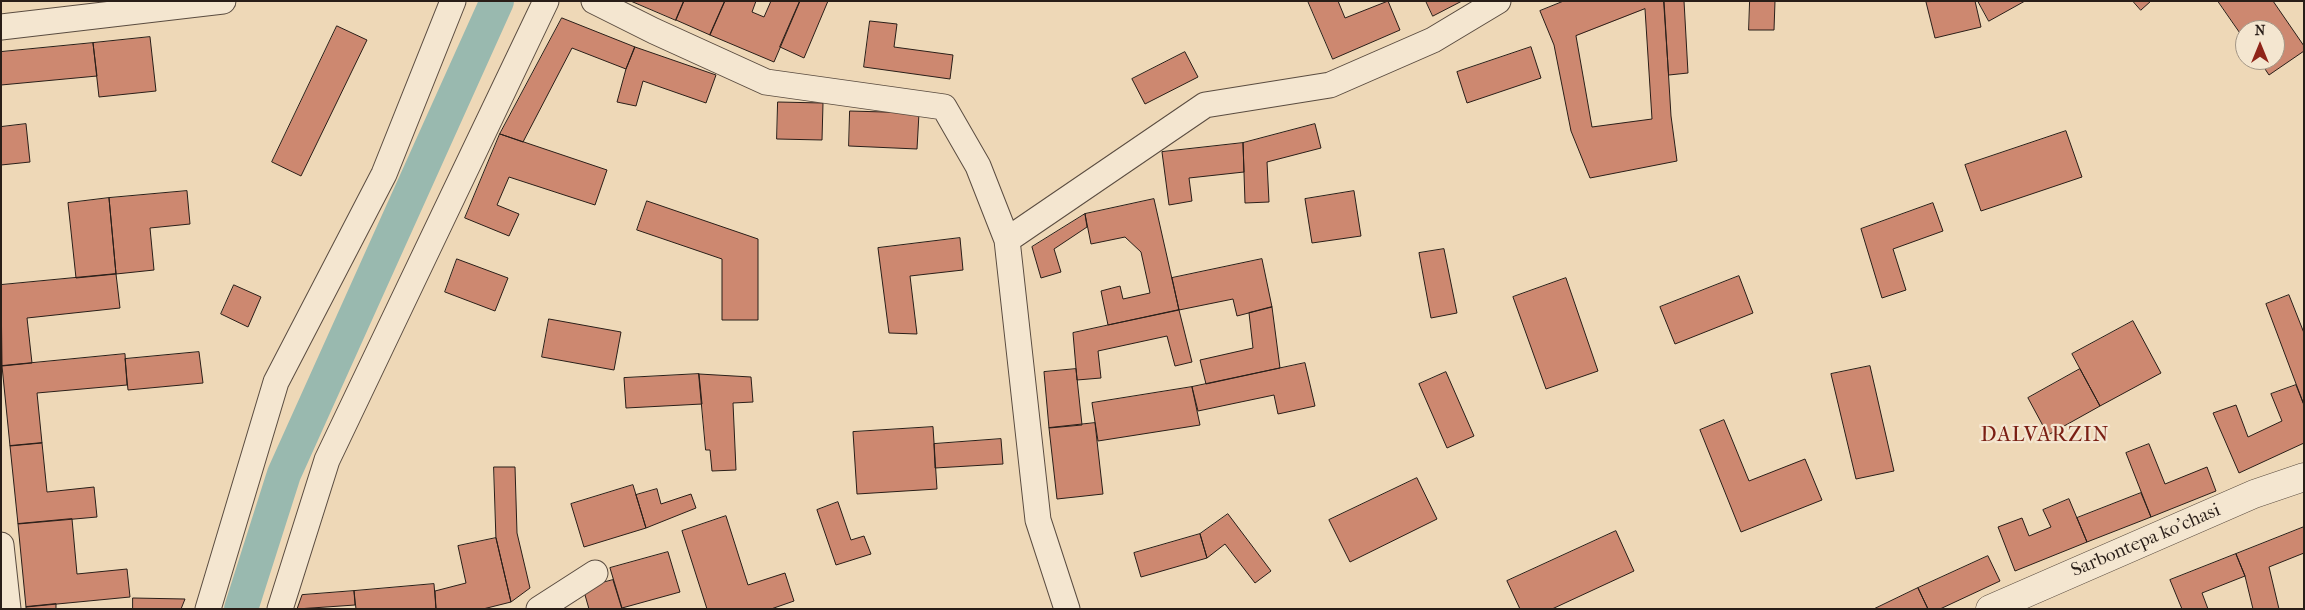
<!DOCTYPE html>
<html>
<head>
<meta charset="utf-8">
<style>
	body { margin:0 }
	#map { position:relative; width:2305px; height:610px; overflow:hidden; background:#eed8b7; font-family:"IM FELL French Canon",serif }
	canvas { display:block }
	.frame { position:absolute; inset:0; border:2px solid #291e18; pointer-events:none }
	.north { position:absolute; left:2235px; top:20px; width:50px; height:50px; box-sizing:border-box; background:#f4e6d0; border:1px solid #a39686; border-radius:50%; rotate:0deg; font-size:14px; font-weight:700; line-height:20px; text-align:center; color:#291e18 }
	.north::after { content:''; display:block; margin:auto; width:18px; height:22px; background:#8f2418; clip-path:polygon(50% 0,100% 100%,50% 72%,0 100%) }
</style>
</head>
<body>
<div id="map">
<canvas width="2305" height="610"></canvas>
<div class="frame"></div>
<div class="north">N</div>
</div>
<script>
const context = document.querySelector('canvas').getContext('2d');
context.lineJoin = 'round';
function trace(path, color, width, dash) { context.strokeStyle = color; context.lineWidth = width; context.lineCap = dash ? 'butt' : 'round'; context.setLineDash(dash || []); context.stroke(path); }
function fillPath(path, color) { context.fillStyle = color; context.fill(path, 'evenodd'); }
function drawText(font, color, halo, rows, align = 'center') {
  context.font = font + ' "IM FELL French Canon",serif'; context.lineWidth = 4.5; context.setLineDash([]); context.textBaseline = 'middle'; context.strokeStyle = halo; context.fillStyle = color; for (const [text, x, y, turn = 0] of rows) {
    context.save(); context.translate(x, y); context.rotate((+turn || 0) * Math.PI / 180); context.textAlign = isNaN(turn) ? turn : align; if (halo) context.strokeText(text, 0, 0); context.fillText(text, 0, 0); context.restore();
  }
}
trace(new Path2D(`
	M241 609 284 474 497 1`), '#99b9af', 34);
const building = new Path2D(`
	M631 1H684L676 20Z
	M684 1H725L710 35 676 20Z
	M725 1H756L752 12 764 17 771 1H800L774 62 710 35Z
	M800 1H828L804 58 780 47Z
	M1308 1H1338L1345 18 1388 1 1400 30 1333 59Z
	M1426 1H1462L1433 16Z
	M1564 1H1664L1671 116 1677 161 1590 178 1571 131 1554 45 1540 11ZM1645 9 1652 119 1592 127 1576 36Z
	M1664 1H1684L1688 73 1669 75Z
	M1750 1H1775L1774 30H1749Z
	M1975 1 1981 27 1935 38 1926 2Z
	M1978 1H2025L1989 21Z
	M2133 1H2151L2141 10Z
	M2218 1H2273L2304 46V51L2269 75 2259 60H2275V30H2245V40Z
	M562 18 635 47 626 69 572 48 523 142 500 134Z
	M870 21 897 24 894 47 953 55 950 79 864 67Z
	M337 26 367 40 301 176 272 162Z
	M150 37 156 91 99 97 93 43Z
	M93 43 97 76 1 85V52Z
	M635 47 716 75 706 103 643 81 636 106 617 102 626 69Z
	M1531 47 1541 78 1467 103 1457 72Z
	M1185 52 1198 77 1145 104 1132 79Z
	M778 102 823 103 822 140 777 139Z
	M850 111 919 113 917 149 849 146Z
	M26 124 30 162 1 165V127Z
	M1315 124 1321 148 1267 162 1269 202 1245 203 1243 143Z
	M2066 131 2082 177 1981 211 1965 165Z
	M500 134 607 170 595 205 509 177 497 205 519 214 509 236 465 218Z
	M1243 143 1244 172 1189 178 1192 201 1169 205 1162 152Z
	M187 191 190 224 150 228 154 270 116 274 109 198Z
	M1354 191 1361 236 1312 243 1305 199Z
	M109 198 116 274 76 278 68 203Z
	M1154 199 1179 310 1108 325 1101 291 1120 286 1123 299 1150 293 1141 252 1125 237 1091 244 1085 214Z
	M647 201 758 239V320H722V259L637 230Z
	M1933 203 1943 231 1893 249 1906 290 1882 298 1861 229Z
	M1085 214 1087 227 1054 249 1061 272 1041 278 1032 247Z
	M960 238 963 270 910 276 917 334 889 333 878 248Z
	M1444 249 1457 313 1431 318 1419 253Z
	M457 259 508 278 495 311 445 292Z
	M1262 259 1272 307 1237 316 1233 299 1179 310 1172 278Z
	M116 274 120 308 27 318 32 363 2 366 1 285Z
	M1739 276 1753 313 1675 344 1660 307Z
	M1566 278 1598 371 1546 389 1513 297Z
	M234 285 261 297 248 327 221 314Z
	M2289 295 2304 333V405L2266 304Z
	M1272 307 1280 368 1206 384 1200 360 1253 348 1249 313Z
	M1179 310 1192 362 1175 366 1167 336 1098 351 1101 378 1077 380 1073 333Z
	M549 319 621 332 614 370 542 357Z
	M2133 321 2161 373 2100 406 2072 354Z
	M199 352 203 383 128 390 125 359Z
	M125 354 127 385 37 393 42 443 10 446 2 366Z
	M1305 363 1315 406 1278 414 1274 395 1198 411 1192 387Z
	M1870 366 1894 471 1856 479 1831 374Z
	M1076 369 1082 425 1049 428 1044 372Z
	M2080 369 2100 406 2048 435 2028 398Z
	M1446 372 1474 436 1447 448 1419 384Z
	M699 374 751 377 753 402 733 403 736 470 712 471 710 450H706Z
	M699 374 702 404 626 408 624 378Z
	M2296 385 2304 405V443L2239 473 2213 413 2236 405 2248 437 2282 421 2271 394Z
	M1192 387 1200 425 1098 441 1092 403Z
	M1724 420 1749 481 1805 459 1822 500 1741 532 1700 430Z
	M1095 423 1103 494 1057 499 1049 428Z
	M933 427 937 489 857 494 853 432Z
	M1001 439 1003 464 935 468 934 444Z
	M42 443 47 492 94 487 97 517 18 524 10 446Z
	M2149 444 2165 484 2207 467 2216 491 2151 517 2126 453Z
	M494 467H515L517 533 530 588 511 602 496 538Z
	M1417 478 1437 519 1350 562 1329 520Z
	M633 485 646 528 584 547 571 504Z
	M657 489 661 504 691 494 696 508 646 528 636 495Z
	M2141 493 2151 517 2087 542 2077 518Z
	M2069 499 2087 542 2015 571 1998 527 2022 518 2029 536 2051 527 2043 510Z
	M838 502 851 540 864 536 871 554 836 565 817 510Z
	M1228 514 1271 571 1255 583 1225 544 1207 558 1200 534Z
	M726 516 748 585 785 573 794 601 771 609H707L682 531Z
	M72 519 77 574 127 569 130 597 26 607 18 524Z
	M2304 527V553L2269 567 2279 609H2253L2245 576 2236 554Z
	M1616 531 1634 571 1552 609H1520L1507 581Z
	M1200 534 1207 558 1141 577 1134 553Z
	M496 538 511 602 483 609H436L435 591 466 583 458 546Z
	M668 552 680 592 622 608 610 568Z
	M2236 554 2245 576 2202 593 2208 609H2182L2170 580Z
	M1988 556 2000 581 1940 609H1928L1918 588Z
	M613 580 622 609H589L583 588Z
	M434 584 436 609H356L354 591Z
	M1918 588 1928 609H1874Z
	M354 591 355 605 297 609 302 595Z
	M133 598 185 599 181 609H133Z
	M56 604V609H26V607Z`);
fillPath(building, '#cd8870');
trace(building, '#291e18', 1);
const minor = new Path2D(`
	M594 1 654 31 766 82 944 107 978 166 1007 240 1038 520 1067 609
	M1 27 223 1
	M1007 240 1205 105 1330 85 1433 40 1498 1
	M1 545 8 609
	M208 609 276 382 384 174 453 1
	M280 609 327 460 546 1
	M539 609 595 573`);
const tertiary = new Path2D(`
	M1990 609 2254 494 2304 477`);
trace(minor, '#5a4c40', 27);
trace(tertiary, '#5a4c40', 29);
trace(minor, '#f4e6d0', 25);
trace(tertiary, '#f4e6d0', 28);
drawText('19px', '#291e18', '#f4e6d0', [
	["Sarbontepa ko'chasi",2146,541,-23]
]);
context.letterSpacing = '1px';
drawText('21px', '#7a1f14', '#f4e6d0', [
	["DALVARZIN",2045,436]
]);
context.letterSpacing = '0px';
</script>
</body>
</html>
